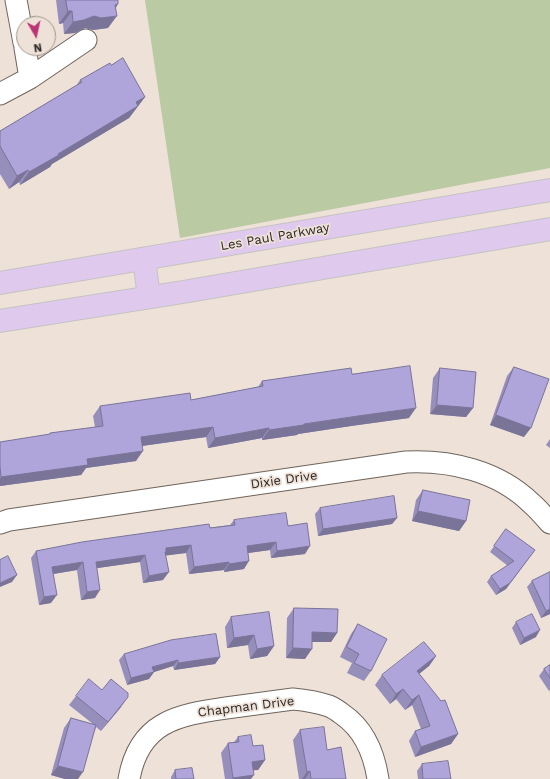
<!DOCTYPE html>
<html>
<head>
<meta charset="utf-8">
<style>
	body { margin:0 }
	#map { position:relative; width:550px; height:779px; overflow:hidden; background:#eee1d8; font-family:"Work Sans",sans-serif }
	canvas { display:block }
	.north { position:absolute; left:16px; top:16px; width:40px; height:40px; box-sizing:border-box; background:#eee1d8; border:1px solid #a19790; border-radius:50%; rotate:171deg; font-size:11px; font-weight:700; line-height:16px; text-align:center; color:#2d2824 }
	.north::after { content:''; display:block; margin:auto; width:14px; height:18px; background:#ba3476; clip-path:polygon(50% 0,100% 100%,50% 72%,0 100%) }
</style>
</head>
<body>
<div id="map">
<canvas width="550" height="779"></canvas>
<div class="north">N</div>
</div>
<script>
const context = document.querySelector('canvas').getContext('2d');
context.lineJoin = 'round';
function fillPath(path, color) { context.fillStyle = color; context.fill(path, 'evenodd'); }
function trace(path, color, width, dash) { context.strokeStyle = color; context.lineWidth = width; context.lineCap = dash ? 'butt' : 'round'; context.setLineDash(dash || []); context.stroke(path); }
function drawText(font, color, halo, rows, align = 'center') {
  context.font = font + ' "Work Sans",sans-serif'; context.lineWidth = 3.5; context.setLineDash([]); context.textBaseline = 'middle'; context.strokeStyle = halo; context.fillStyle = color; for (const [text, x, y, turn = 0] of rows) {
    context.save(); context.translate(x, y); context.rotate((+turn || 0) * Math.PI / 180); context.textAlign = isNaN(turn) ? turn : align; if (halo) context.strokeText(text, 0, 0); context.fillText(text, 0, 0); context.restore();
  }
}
fillPath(new Path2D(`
	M145 0H550V168L180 238Z`), '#bacaa2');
const minor = new Path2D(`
	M16 0 24 43
	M30 78 86 40
	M0 94 30 78 25 48
	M0 523 9 520 406 462C451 460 498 471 531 503 538 509 544 516 550 523
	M129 779C139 722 177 715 226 708 248 705 271 702 293 699 305 700 317 702 329 706 334 708 338 711 342 714 364 729 374 753 378 779`);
const major = new Path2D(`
	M144 259 149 297
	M0 283 550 190
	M0 321 183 292 550 229`);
trace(minor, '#6f645c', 23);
trace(major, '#c4c3c2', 24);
trace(minor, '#fff', 21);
trace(major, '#dfcaee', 22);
fillPath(new Path2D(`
	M56 0H118L116 8 108 28 93 30 85 28 75 33 64 34 63 23 59 24Z
	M80 80 145 97 129 118 52 164 50 167 20 185 19 182 9 189 0 174V131L76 86Z
	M514 367 524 437 490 425 507 376Z
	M440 368 473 408 466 417 430 414 433 378Z
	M352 374 409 418 351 426 298 434 297 435 262 440V438L208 448 206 437 142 446 136 461 86 468 81 475 0 486V442L49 435 50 433 95 427 93 416 100 406 191 400 258 387 262 381Z
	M550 439V448L546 445Z
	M423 490 466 521 459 531 412 521 416 500Z
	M320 508 397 518 392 524 318 536 315 514Z
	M234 520 288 526 305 554 271 558 270 550 248 553 244 569 224 572V570L189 574 186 553 165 555 163 580 143 583 140 562 97 568 95 598 81 600 77 570 53 574 51 603 39 605 31 558 36 551 230 525Z
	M506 529 535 550 506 589 496 595 487 582 491 576 508 566 490 552Z
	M550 572V614L541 618 527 587 532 581Z
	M294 608 337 633 331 642H312L305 659 286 658 287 618Z
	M231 617 274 646 267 656 250 659 248 645 227 648 225 627Z
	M516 622 536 637 520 645 512 628Z
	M358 624 371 671 364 681 347 673 352 663 340 657 351 634Z
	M124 654 220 657 215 664 174 670 173 666 154 672 149 679 127 685 119 660Z
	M436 656 429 666 419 674 458 734 451 744 415 757 409 741 415 731 421 729 412 705 405 710 396 699 390 704 375 685 382 675Z
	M550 665V690L549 691 539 676 544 669Z
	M76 696 121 707 101 731 96 727 78 779H65L51 775 64 728 71 718 93 724 69 705Z
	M300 730 327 750 346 779H299L293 740Z
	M238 737 253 746 265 760 258 770H253L251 779H225L221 753 228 743 234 742Z
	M422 764 451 779H418L417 771Z
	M175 770 194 779H171V777Z`), '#968ebb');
fillPath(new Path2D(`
	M118 4 110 17 117 16 108 28 93 30 85 28 75 33 64 34 73 22 115 5Z
	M68 11H72L63 23 59 24Z
	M145 97 129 118 52 164 50 167 20 185 29 172 58 154 136 102Z
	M28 170 19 182 9 189 17 176Z
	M437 405 473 408 466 417 430 414Z
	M416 408 409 418 351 426 298 434 297 435 262 440 269 430 358 416Z
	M496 415 531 428 524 437 490 425Z
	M213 427 206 437 134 447 141 437Z
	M269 428 262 438 208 448 215 438Z
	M143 451 136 461 86 468 81 475 0 486V479L1 477 87 459Z
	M418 511 466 521 459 531 412 521Z
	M397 518 392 524 318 536 323 529Z
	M276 542 270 550 241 554 247 546Z
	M191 545 186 553 163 556 166 548Z
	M310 546 305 554 271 558 277 551Z
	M145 555 140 562 91 569 96 562Z
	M531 555 506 589 496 595 500 589Z
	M249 561 244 569 224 572 229 564Z
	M83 562 77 570 47 575 52 567Z
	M229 562 224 570 189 574 194 567Z
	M169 572 163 580 143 583 149 576Z
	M17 575 12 582 0 587V583Z
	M100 590 95 598 81 600 87 592Z
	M57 595 51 603 39 605 44 597Z
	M550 609V614L541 618 546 611Z
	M540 630 536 637 520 645 524 638Z
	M312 632 337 633 331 642H305Z
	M254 635 248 645 227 648 234 638Z
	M274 646 267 656 250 659 257 649Z
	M293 648 312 649 305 659 286 658Z
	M436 656 429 666 410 681 417 671Z
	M220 657 215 664 174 670 178 663Z
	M178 660 173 666 154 672 149 679 127 685 131 678 152 667Z
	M403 689 396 699 390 704 396 694Z
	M419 695 412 705 405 710 412 700Z
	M128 697 121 707 101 731 108 722Z
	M458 734 451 744 415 757 421 747Z
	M265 760 258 770 245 771 252 762Z
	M58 766 83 772 78 779H65L51 775Z
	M310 771 305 779H302L307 772Z
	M254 775 251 779H232L233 778Z`), '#7a7499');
const building = new Path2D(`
	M66 0H118V4L115 5 117 16 101 18 94 16 84 20 73 22 72 11H68Z
	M123 58 145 97 136 102 138 106 58 154 59 155 29 172 28 170 17 176 0 146V131L82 82 80 80 110 63 111 65Z
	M410 366 416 408 358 416 304 424V425L269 430V428L215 438 213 427 141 437 143 451 87 459 88 465 1 477 0 467V442L50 434V433L103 426 100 406 190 393 191 400 263 386 262 381 351 368 352 374Z
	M514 367 549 379 531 428 496 415Z
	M440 368 476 372 473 408 437 405Z
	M423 490 470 500 466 521 418 511Z
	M394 496 397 518 323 529 320 508Z
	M286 513 288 526 307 523 310 546 277 551 276 542 247 546 249 561 229 564V562L194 567 191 545 166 548V552H165L169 572 149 576 145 555 96 562 100 590 87 592 83 562 52 567 57 595 44 597 36 551 82 542 209 524 210 528 235 525 234 520Z
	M506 529 535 550 510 583 500 589 491 576 514 561 494 546Z
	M8 556 17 575 0 583V560Z
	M550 572V609L546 611 532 581Z
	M294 608 338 609 337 633 312 632V649L293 648Z
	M269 612 274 646 257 649 254 635 234 638 231 617Z
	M532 614 540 630 524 638 516 622Z
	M358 624 387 639 371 671 354 663 359 654 347 647Z
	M216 634 220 657 178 663V660L152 667 154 672 131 678 124 654 171 640Z
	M424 642 436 656 417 671 441 701 445 700 458 734 421 747 415 731 430 726 419 695 412 700 403 689 396 694 382 675Z
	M550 665V678L544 669Z
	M89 679 102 690 111 679 128 693V697L108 722 76 696Z
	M71 718 96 725 83 772 58 766Z
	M324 727 327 750 341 747 346 779H311L310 771 307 772 300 730Z
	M251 735 253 746 263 745 265 760 252 762 254 775 233 778 228 743 239 742 238 737Z
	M448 761 451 779H423L422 764Z
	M192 768 194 779H176L175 770Z`);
fillPath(building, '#afa5da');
trace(building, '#7a7499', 1);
drawText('13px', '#2d2824', '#eee1d8', [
	["Les Paul Parkway",275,237,-10],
	["Dixie Drive",284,480,-8],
	["Chapman Drive",246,707,-7]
]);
</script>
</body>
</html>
